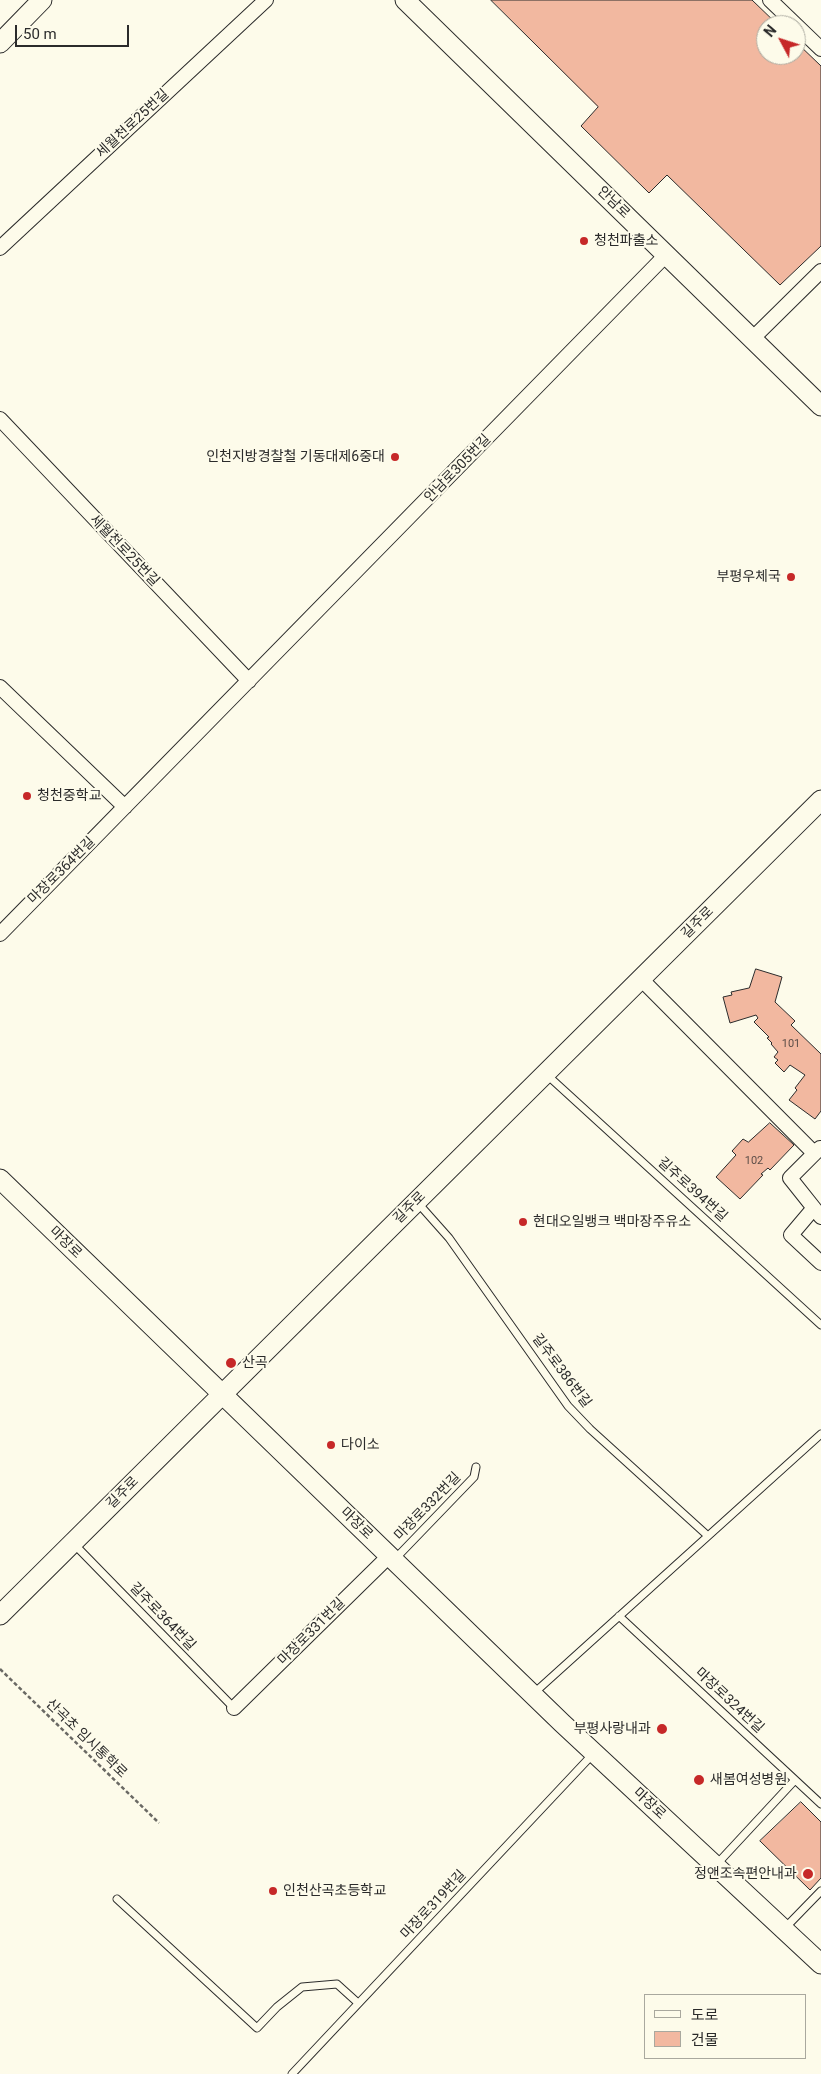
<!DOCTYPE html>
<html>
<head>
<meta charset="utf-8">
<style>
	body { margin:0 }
	#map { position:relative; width:821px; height:2074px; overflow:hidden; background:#fdfbea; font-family:Roboto,"Noto Sans KR",sans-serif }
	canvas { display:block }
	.legend { position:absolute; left:644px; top:1994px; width:162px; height:65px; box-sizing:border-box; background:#fdfbea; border:1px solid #a9a89e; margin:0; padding:6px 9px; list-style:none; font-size:15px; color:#2b2b2b }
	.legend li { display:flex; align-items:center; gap:10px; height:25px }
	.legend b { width:25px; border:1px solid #a9a89e }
	.north { position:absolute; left:756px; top:15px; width:50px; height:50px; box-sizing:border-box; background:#fdfbea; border:1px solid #a9a89e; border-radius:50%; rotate:310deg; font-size:14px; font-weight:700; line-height:20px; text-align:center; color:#2b2b2b }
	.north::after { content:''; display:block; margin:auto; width:18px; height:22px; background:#c62828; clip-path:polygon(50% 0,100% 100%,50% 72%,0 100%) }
	.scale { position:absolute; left:15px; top:25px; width:114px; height:22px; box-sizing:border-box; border:2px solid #2b2b2b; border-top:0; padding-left:6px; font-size:15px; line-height:18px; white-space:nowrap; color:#2b2b2b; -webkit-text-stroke:4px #fdfbea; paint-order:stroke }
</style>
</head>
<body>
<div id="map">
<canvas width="821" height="2074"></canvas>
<ul class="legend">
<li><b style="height:6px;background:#fdfbea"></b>도로</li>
<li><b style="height:14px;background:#f2b8a0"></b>건물</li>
</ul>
<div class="north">N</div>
<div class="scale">50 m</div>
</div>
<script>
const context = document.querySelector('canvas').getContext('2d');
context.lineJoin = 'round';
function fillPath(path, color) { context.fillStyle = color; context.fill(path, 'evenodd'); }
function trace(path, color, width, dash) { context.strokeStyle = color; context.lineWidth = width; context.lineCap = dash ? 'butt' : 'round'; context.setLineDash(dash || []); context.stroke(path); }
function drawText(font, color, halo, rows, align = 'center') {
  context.font = font + ' Roboto,"Noto Sans KR",sans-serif'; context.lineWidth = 4; context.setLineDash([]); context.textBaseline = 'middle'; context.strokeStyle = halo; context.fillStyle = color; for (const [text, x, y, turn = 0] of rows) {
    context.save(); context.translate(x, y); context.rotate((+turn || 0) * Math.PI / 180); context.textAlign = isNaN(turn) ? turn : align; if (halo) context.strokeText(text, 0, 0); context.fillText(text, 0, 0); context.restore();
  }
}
const building = new Path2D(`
	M491 0H752L778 25H766V55H796V42L821 66V246L780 285 667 175 649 193 581 126 598 107Z
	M756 969 782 977 775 1002 795 1021 791 1025 821 1054V1111L815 1119 789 1100 797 1090 795 1088 805 1075 790 1065 784 1072 775 1063 778 1060 774 1057 778 1052 771 1044 772 1043 767 1038 769 1037 754 1022 758 1018 756 1015 730 1023 723 997 732 995 731 992 749 988Z
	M770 1123 794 1145 770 1170 768 1168 761 1174 763 1175 740 1199 716 1177 736 1155 732 1151 743 1139 748 1142Z
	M801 1802 821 1822V1878L810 1890 760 1841Z`);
fillPath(building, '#f2b8a0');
trace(building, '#2b2b2b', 1);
const lane = new Path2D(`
	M546 1074 821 1325
	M417 1202 449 1238 568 1406 590 1429 708 1536
	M74 1544 234 1708
	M394 1560 474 1477 476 1467
	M619 1616 821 1804
	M533 1694 821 1434
	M716 1865 795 1780
	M117 1899 257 2028 277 2007 302 1987 337 1984 358 2003
	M784 1929 821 1891
	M292 2074 593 1754`);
const street = new Path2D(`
	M770 0 821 49
	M0 248 266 0
	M752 339 821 271
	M0 419 249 681
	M0 687 125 807
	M0 934 666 255
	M641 979 814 1153
	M820 1148 790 1178 821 1217
	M813 1209 791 1235 821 1263
	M234 1708 389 1556`);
const secondary = new Path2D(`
	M405 0 821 406
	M0 43 42 0
	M0 1179 562 1723 821 1964
	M0 1615 821 800`);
trace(lane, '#2b2b2b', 9);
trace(street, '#2b2b2b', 16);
trace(secondary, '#2b2b2b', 21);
trace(new Path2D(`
	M0 1669 159 1823`), '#6a6964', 2.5, [4, 2.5]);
trace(lane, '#fdfbea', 7);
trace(street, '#fdfbea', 14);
trace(secondary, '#fdfbea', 19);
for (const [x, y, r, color] of [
	[584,241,5,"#c62828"],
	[395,457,5,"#c62828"],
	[791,577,5,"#c62828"],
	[27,796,5,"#c62828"],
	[523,1222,5,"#c62828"],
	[231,1363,6,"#c62828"],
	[331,1445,5,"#c62828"],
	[662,1729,6,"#c62828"],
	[699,1780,6,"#c62828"],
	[808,1874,6,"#c62828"],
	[273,1891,5,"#c62828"]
]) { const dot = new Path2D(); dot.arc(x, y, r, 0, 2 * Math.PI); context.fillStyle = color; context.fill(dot); trace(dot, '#fdfbea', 2); }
drawText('11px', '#5d4e48', null, [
	["101",791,1044],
	["102",754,1161]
]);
drawText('14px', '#2b2b2b', '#fdfbea', [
	["세월천로25번길",133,124,-43],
	["안남로",613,203,44],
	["안남로305번길",458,469,-46],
	["세월천로25번길",124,551,46],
	["마장로364번길",62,871,-45],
	["길주로",698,923,-45],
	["길주로394번길",692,1190,42],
	["길주로",410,1208,-45],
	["마장로",65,1243,44],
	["길주로386번길",561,1371,53],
	["길주로",123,1493,-45],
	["마장로332번길",428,1507,-46],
	["마장로",356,1524,44],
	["길주로364번길",162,1617,46],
	["마장로331번길",312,1632,-45],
	["마장로324번길",729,1701,43],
	["산곡초 임시통학로",86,1739,44],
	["마장로",649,1804,43],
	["마장로319번길",434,1905,-47]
]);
drawText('14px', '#2b2b2b', '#fdfbea', [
	["청천파출소",594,241],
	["인천지방경찰철 기동대제6중대",385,457,"right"],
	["부평우체국",781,577,"right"],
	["청천중학교",37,796],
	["현대오일뱅크 백마장주유소",533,1222],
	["산곡",242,1363],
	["다이소",341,1445],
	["부평사랑내과",651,1729,"right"],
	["새봄여성병원",710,1780],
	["정앤조속편안내과",797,1874,"right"],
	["인천산곡초등학교",283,1891]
], 'left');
</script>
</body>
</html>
